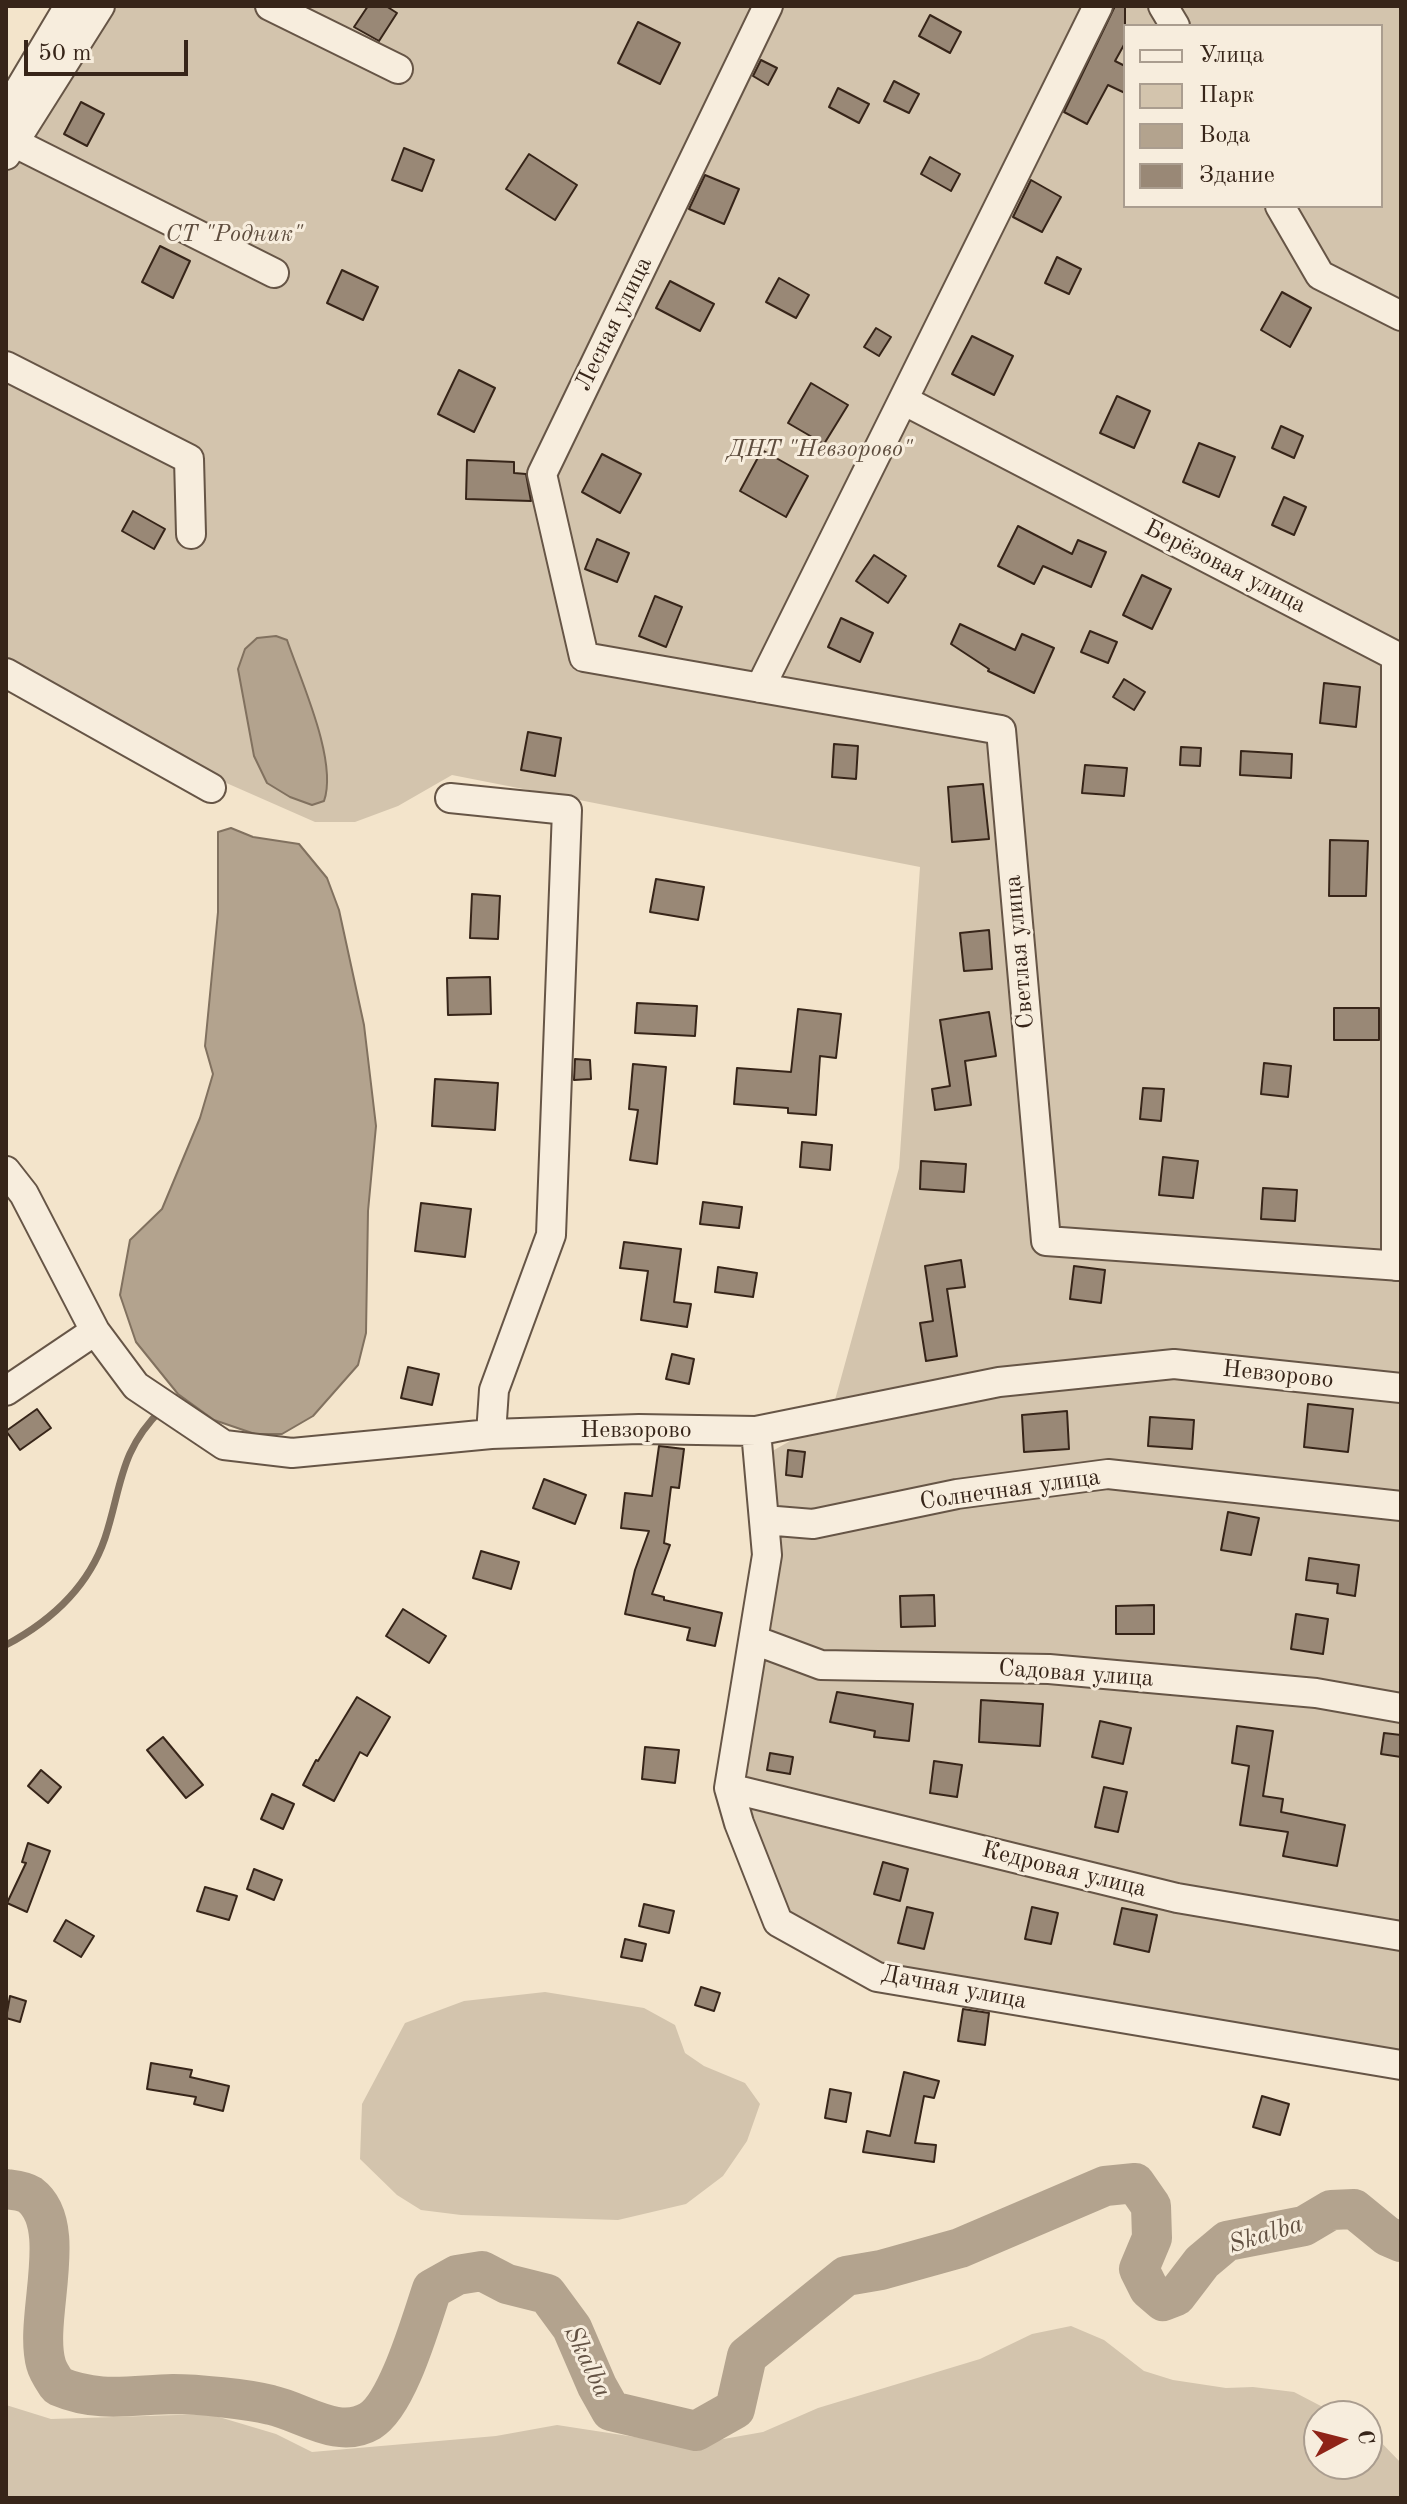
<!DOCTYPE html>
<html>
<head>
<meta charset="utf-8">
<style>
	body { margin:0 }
	#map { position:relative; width:1407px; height:2504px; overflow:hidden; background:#f3e4cb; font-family:"Old Standard TT",serif }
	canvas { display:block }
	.frame { position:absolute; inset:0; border:8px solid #372519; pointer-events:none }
	.legend { position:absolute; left:1123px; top:24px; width:260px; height:184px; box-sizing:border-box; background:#f7eddd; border:2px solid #aa9d8f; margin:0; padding:10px 14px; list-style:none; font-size:24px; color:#372519 }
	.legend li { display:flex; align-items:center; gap:16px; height:40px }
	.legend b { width:40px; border:2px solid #aa9d8f }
	.north { position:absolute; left:1303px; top:2400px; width:80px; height:80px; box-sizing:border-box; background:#f7eddd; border:2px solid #aa9d8f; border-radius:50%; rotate:83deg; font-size:22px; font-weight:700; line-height:32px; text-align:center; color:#372519 }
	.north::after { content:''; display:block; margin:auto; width:28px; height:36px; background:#8f2418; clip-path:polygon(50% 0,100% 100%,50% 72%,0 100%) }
	.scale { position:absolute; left:24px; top:40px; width:164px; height:36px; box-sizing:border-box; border:4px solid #372519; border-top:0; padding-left:10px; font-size:24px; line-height:28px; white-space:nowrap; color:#372519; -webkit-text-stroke:6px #f7eddd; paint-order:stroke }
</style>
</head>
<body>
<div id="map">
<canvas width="1407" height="2504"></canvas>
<div class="frame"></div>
<ul class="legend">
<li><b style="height:10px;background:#f7eddd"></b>Улица</li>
<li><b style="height:22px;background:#d3c4ad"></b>Парк</li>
<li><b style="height:22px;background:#b3a38e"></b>Вода</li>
<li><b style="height:22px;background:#998876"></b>Здание</li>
</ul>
<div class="north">С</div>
<div class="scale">50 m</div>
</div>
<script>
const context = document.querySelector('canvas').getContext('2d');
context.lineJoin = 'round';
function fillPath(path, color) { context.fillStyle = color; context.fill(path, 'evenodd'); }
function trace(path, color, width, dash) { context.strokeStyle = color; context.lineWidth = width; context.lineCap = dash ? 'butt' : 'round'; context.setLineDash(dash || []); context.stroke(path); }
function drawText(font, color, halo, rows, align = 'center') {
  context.font = font + ' "Old Standard TT",serif'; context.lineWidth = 6; context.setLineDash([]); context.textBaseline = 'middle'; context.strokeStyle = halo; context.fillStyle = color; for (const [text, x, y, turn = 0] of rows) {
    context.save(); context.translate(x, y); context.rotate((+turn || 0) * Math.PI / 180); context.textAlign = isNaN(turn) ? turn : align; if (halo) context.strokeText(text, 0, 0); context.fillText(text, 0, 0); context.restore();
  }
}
fillPath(new Path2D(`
	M60 6H1401V2073L891 1983 767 1906 730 1823 771 1576 769 1453 830 1418 899 1168 920 867 452 775 398 806 355 822H315L165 756 6 665V85ZM1125 26H1381V206H1125Z
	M545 1992 644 2008 675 2025 685 2053 704 2066 745 2083 760 2104 747 2141 723 2176 686 2204 618 2220 461 2215 421 2210 397 2195 360 2159 362 2104 405 2023 464 2001Z
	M1071 2326 1104 2340 1144 2371 1173 2380 1226 2388 1253 2387 1294 2392 1340 2416H1319V2464H1367V2430L1372 2433 1401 2463V2498H6V2405L51 2419 209 2414 276 2434 312 2452 496 2436 557 2425 674 2443 718 2440 763 2432 818 2408 980 2359 1032 2334Z`), '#d3c4ad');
const water = new Path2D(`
	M276 636 287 640C301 681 338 761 324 801L312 805 290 797 267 783 254 756 238 669 245 649 257 638Z
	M231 828 253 837 299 844 327 878 339 910 364 1025 376 1126 368 1211 366 1333 358 1365 313 1416 282 1434H255L214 1420 178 1394 136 1342 120 1295 130 1240 162 1209 200 1118 213 1074 205 1046 218 912V832Z`);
fillPath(water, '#b3a38e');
trace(water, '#81715f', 2);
trace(new Path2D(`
	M6 1645C51 1621 88 1588 105 1538 122 1486 119 1451 162 1409`), '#81715f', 7);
trace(new Path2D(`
	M6 2189C13 2190 24 2191 30 2195 71 2226 33 2318 46 2364 48 2372 54 2380 58 2386 98 2403 131 2395 173 2394 197 2394 247 2399 271 2405 303 2412 338 2440 370 2421 398 2404 421 2321 432 2289L457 2275 482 2271 507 2284 547 2294 572 2328 597 2386 611 2411 696 2431 735 2409 747 2356 846 2276 881 2270 960 2248 1105 2186 1135 2183 1151 2206 1152 2238 1139 2269 1149 2289 1163 2301 1176 2296 1202 2262 1227 2241 1304 2226 1331 2210 1354 2209 1387 2236 1401 2242`), '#b3a38e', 40);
const building = new Path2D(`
	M368 6H386L397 13 379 41 354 27Z
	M1115 6H1125V43L1115 61 1125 66V93L1108 85 1087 124 1064 112Z
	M930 15 961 32 950 53 919 36Z
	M638 22 680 43 660 84 618 63Z
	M761 60 777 68 768 85 753 76Z
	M894 81 919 94 909 113 884 101Z
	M838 88 869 104 859 123 829 107Z
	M81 102 104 114 87 146 64 134Z
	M404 148 434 160 422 191 392 180Z
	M529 154 577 185 555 220 506 189Z
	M930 157 960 174 951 191 921 174Z
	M705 175 739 189 724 224 689 209Z
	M1031 180 1061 197 1042 232 1013 217Z
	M160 246 190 261 173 298 142 282Z
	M1057 257 1081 269 1069 294 1045 283Z
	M342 270 378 287 363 320 327 303Z
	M779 278 809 295 796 318 766 302Z
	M670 281 714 304 700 331 656 308Z
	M1282 292 1311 308 1290 347 1261 330Z
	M876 328 891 337 879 356 864 347Z
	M972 336 1013 356 994 395 952 374Z
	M459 370 495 388 474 432 438 414Z
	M811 383 848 405 824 444 788 423Z
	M1117 396 1150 411 1134 448 1100 433Z
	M1281 426 1303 436 1294 458 1272 448Z
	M1199 443 1235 457 1219 497 1183 482Z
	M762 450 808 476 786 517 740 491Z
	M602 454 641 474 620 513 582 492Z
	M467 460 514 462V473L526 474 531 501 466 499Z
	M1284 497 1306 507 1294 535 1272 525Z
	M133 511 165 529 154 549 122 531Z
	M1018 526 1072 554 1078 540 1106 552 1091 587 1043 566 1034 584 998 566Z
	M597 539 629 553 617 582 585 569Z
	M874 555 906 576 888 603 856 581Z
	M1142 575 1171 589 1152 629 1123 615Z
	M655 596 682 607 666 647 639 636Z
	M841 618 873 633 860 662 828 647Z
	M960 624 1015 650 1022 634 1054 648 1034 693 988 671 989 669 951 644Z
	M1090 631 1117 642 1108 663 1081 652Z
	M1124 679 1145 692 1134 710 1113 697Z
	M1324 683 1360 687 1356 727 1320 723Z
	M528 732 561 738 555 776 521 770Z
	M834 744 858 746 856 779 832 777Z
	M1181 747 1201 748 1200 766 1180 765Z
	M1241 751 1292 754 1291 778 1240 775Z
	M1085 765 1127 768 1124 796 1082 793Z
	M983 784 989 839 952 842 948 787Z
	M1330 840 1368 841 1366 896H1329Z
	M656 879 704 887 698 920 650 912Z
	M472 894 500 896 498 939 470 938Z
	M989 930 992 969 964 971 960 933Z
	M490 977 491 1014 448 1015 447 978Z
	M637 1003 697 1006 695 1036 635 1033Z
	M1334 1008H1379V1040H1334Z
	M798 1009 841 1014 836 1058 820 1056 816 1115 788 1113V1108L734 1104 737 1068 791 1072Z
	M989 1012 996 1056 965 1061 971 1105 935 1110 932 1089 950 1086 940 1020Z
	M575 1059 590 1060 591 1079 574 1080Z
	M1264 1063 1291 1066 1288 1097 1261 1094Z
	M633 1064 666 1067 657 1164 630 1160 638 1110 629 1109Z
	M435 1079 498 1083 495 1130 432 1126Z
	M1143 1088 1164 1089 1161 1121 1140 1119Z
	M802 1142 832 1145 830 1170 800 1167Z
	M1163 1157 1198 1161 1193 1198 1159 1195Z
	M921 1161 966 1164 964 1192 920 1189Z
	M1263 1188 1297 1190 1295 1221 1261 1219Z
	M703 1202 742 1207 739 1228 700 1224Z
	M421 1203 471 1209 465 1257 415 1251Z
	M624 1242 681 1249 674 1302 691 1304 687 1327 641 1320 648 1271 620 1268Z
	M961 1260 965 1287 947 1289 957 1356 926 1361 920 1323 933 1321 925 1266Z
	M1074 1266 1105 1270 1101 1303 1070 1299Z
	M718 1267 757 1273 753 1297 715 1292Z
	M672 1354 694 1359 689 1384 666 1379Z
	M408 1367 439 1374 432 1405 401 1398Z
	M1308 1404 1353 1409 1348 1452 1304 1447Z
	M37 1409 51 1428 20 1450 6 1431Z
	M1067 1411 1069 1449 1024 1452 1022 1415Z
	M1150 1417 1194 1420 1192 1449 1148 1446Z
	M659 1446 684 1449 679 1488 671 1487 664 1543 670 1545 652 1594 664 1597V1600L722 1613 715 1646 687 1640 690 1628 625 1614 635 1570 649 1531 621 1528 625 1493 652 1496Z
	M788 1450 805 1452 802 1477 786 1475Z
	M544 1479 586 1495 575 1524 533 1508Z
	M1228 1512 1259 1518 1251 1555 1221 1550Z
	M481 1551 519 1562 511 1589 473 1578Z
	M1309 1558 1359 1565 1355 1596 1337 1593 1338 1584 1306 1580Z
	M934 1595 935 1626 901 1627 900 1596Z
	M1154 1605V1634H1116V1606Z
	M403 1609 446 1636 429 1663 386 1636Z
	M1296 1614 1328 1619 1323 1654 1291 1649Z
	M837 1692 913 1704 909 1741 874 1737 875 1731 830 1722Z
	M357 1697 390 1717 367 1756 360 1752 334 1801 303 1785 316 1760 318 1761Z
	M981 1700 1043 1704 1040 1746 979 1742Z
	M1100 1721 1131 1728 1123 1764 1092 1757Z
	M1237 1726 1273 1731 1263 1796 1283 1799 1281 1812 1345 1825 1337 1866 1283 1856 1288 1832 1240 1825 1249 1766 1232 1763Z
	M1384 1733 1401 1735V1757L1381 1754Z
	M163 1737 203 1785 186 1798 147 1750Z
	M645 1747 679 1750 675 1783 642 1779Z
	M770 1753 793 1757 790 1774 767 1770Z
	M934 1761 962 1765 957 1797 930 1793Z
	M41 1770 61 1787 48 1803 28 1786Z
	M1104 1787 1127 1792 1118 1832 1095 1827Z
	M272 1794 294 1804 283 1829 261 1819Z
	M28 1843 50 1851 27 1912 7 1903 26 1863 22 1862Z
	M883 1862 908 1869 900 1901 874 1894Z
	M254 1869 282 1880 274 1900 247 1889Z
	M205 1887 237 1896 229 1920 197 1911Z
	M644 1904 674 1911 669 1933 639 1926Z
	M907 1907 933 1913 924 1949 898 1943Z
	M1032 1907 1058 1913 1051 1944 1025 1939Z
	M1122 1908 1157 1915 1149 1952 1114 1944Z
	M66 1920 94 1936 81 1957 54 1941Z
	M625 1939 646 1944 642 1961 621 1957Z
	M701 1987 720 1993 714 2011 695 2005Z
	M10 1996 26 2001 20 2022 6 2018Z
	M963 2009 989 2013 985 2045 958 2041Z
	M151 2063 192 2070 190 2077 229 2086 223 2111 194 2104 196 2097 147 2089Z
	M904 2072 939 2081 934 2098 924 2096 915 2143 936 2145 934 2162 863 2152 867 2131 890 2136Z
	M830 2089 851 2093 846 2122 825 2118Z
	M1262 2096 1289 2104 1280 2135 1253 2127Z`);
fillPath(building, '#998876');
trace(building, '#372519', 2);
const minor = new Path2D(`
	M270 6 398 69
	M768 6 542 474 584 657 1001 730 1046 1241 1401 1266
	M1098 6 903 400 1396 656V1266
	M1163 6 1175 26
	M6 112 69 6
	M13 142 274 273
	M6 155 100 6
	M1280 206 1320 275 1401 316
	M6 366 189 459 191 534
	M6 673 211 788
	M760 688 903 400
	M450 798 567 810 551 1235 494 1390 491 1434
	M6 1171 24 1194 95 1331 136 1386 224 1445 292 1453 491 1434 639 1429 756 1431 999 1382 1174 1364 1401 1388
	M6 1391 95 1331
	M756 1431 767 1555 729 1788 739 1823 778 1922 877 1977 1401 2065
	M764 1520 813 1524 957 1494 1108 1474 1401 1506
	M754 1640 821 1665 1049 1669 1316 1693 1401 1708
	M729 1788 1177 1898 1401 1936`);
trace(minor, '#665546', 32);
trace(minor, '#f7eddd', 28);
drawText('italic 24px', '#5e4d3e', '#f7eddd', [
	["СТ \"Родник\"",234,235],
	["ДНТ \"Невзорово\"",820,450]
]);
drawText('24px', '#372519', '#f7eddd', [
	["Лесная улица",614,324,-64],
	["Берёзовая улица",1225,567,27],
	["Светлая улица",1020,952,-95],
	["Невзорово",1278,1375,6],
	["Невзорово",636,1431],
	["Солнечная улица",1010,1490,-8],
	["Садовая улица",1076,1674,4],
	["Кедровая улица",1064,1870,14],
	["Дачная улица",954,1988,11]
]);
drawText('italic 26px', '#625142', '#f7eddd', [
	["Skalba",1266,2235,-17],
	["Skalba",587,2362,64]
]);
</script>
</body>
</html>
